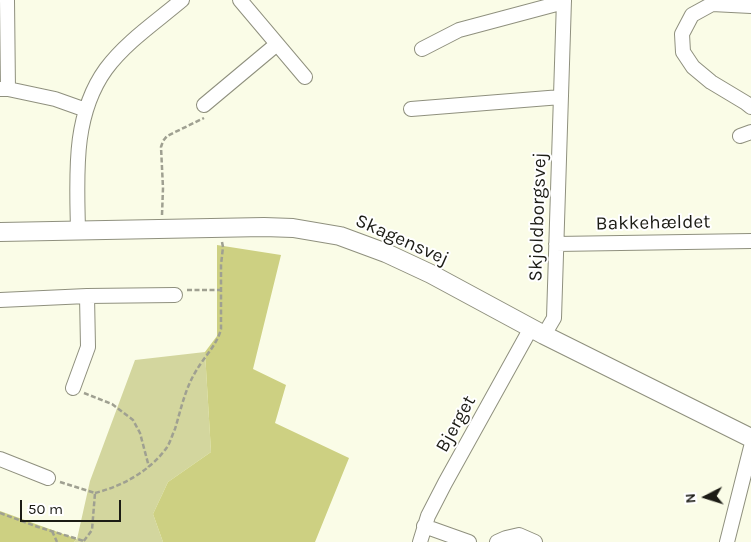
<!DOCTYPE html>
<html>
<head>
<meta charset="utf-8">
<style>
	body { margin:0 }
	#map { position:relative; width:751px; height:542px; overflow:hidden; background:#fafce7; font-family:Karla,sans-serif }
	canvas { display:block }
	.north { position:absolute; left:681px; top:472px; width:50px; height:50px; -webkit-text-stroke:4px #fff; paint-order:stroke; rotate:265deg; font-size:14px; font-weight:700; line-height:20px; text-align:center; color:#1c1c15 }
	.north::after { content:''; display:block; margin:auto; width:18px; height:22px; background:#1c1c15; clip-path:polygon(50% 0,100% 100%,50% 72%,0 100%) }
	.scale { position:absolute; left:20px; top:500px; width:101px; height:22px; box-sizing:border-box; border:2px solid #1c1c15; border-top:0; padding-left:6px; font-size:15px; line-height:18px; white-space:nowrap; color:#1c1c15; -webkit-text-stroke:4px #fff; paint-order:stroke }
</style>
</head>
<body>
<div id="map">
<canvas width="751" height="542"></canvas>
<div class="north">N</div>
<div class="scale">50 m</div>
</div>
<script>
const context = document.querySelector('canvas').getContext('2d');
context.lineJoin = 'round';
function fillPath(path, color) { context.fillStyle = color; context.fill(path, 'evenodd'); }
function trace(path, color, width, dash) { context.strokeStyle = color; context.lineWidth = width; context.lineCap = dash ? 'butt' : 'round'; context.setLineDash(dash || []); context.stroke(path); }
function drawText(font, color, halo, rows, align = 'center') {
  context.font = font + ' Karla,sans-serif'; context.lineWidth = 4; context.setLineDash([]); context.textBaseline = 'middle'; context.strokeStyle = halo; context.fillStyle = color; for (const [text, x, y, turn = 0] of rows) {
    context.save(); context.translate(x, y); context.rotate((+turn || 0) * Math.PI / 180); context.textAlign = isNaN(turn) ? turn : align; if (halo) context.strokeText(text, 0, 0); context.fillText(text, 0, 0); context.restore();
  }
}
fillPath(new Path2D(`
	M205 352 211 452 168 482 153 514 163 542H74L77 539 90 481 135 360Z`), '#d3d69e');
fillPath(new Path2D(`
	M217 245 281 255 253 369 286 385 275 423 349 458 315 542H163L153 514 168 482 211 452 205 352 217 336Z
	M0 511 77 539 74 542H0Z`), '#cdd082');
const minor = new Path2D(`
	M7 0 8 89
	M240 0 305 77
	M751 6 712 4 692 15 682 34 683 52 693 67 711 82 746 103 751 107
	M422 49 459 30 564 2
	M0 89H8L55 99 86 110
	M204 105 277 44
	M411 109 561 97
	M740 136 751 132
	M78 231C77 176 72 116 106 69 126 42 156 22 182 0
	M556 244 751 241
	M0 300 87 296 175 295
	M544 335 554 318 564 0
	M73 388 88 347 87 296
	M0 459 48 478
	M424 526 469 542
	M420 542 428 516 445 483 531 328
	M497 542 506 538 519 535 535 542
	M727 542 751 447`);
const tertiary = new Path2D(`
	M0 232 264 227 293 228 340 236 386 253 431 274 544 335 751 438`);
trace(minor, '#8f907e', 16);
trace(tertiary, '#8f907e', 20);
trace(new Path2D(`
	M162 215 163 188 161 147 163 141 167 136 204 118
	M187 290H221
	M84 393 112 404 133 420 140 433 149 467
	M60 482 95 493 92 530 83 542
	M95 493C122 486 148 472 165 450 170 444 172 435 175 429 181 409 185 389 196 371 204 357 217 345 221 329V265L223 247 222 242
	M0 513 38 527 84 541
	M52 531 57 542`), '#9fa091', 2.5, [5, 2.5]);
trace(minor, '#fff', 14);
trace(tertiary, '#fff', 18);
drawText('19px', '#1c1c15', '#fff', [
	["Skjoldborgsvej",538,217,-88],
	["Bakkehældet",653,223,-1],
	["Skagensvej",402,240,24],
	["Bjerget",456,424,-61]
]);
</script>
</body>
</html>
